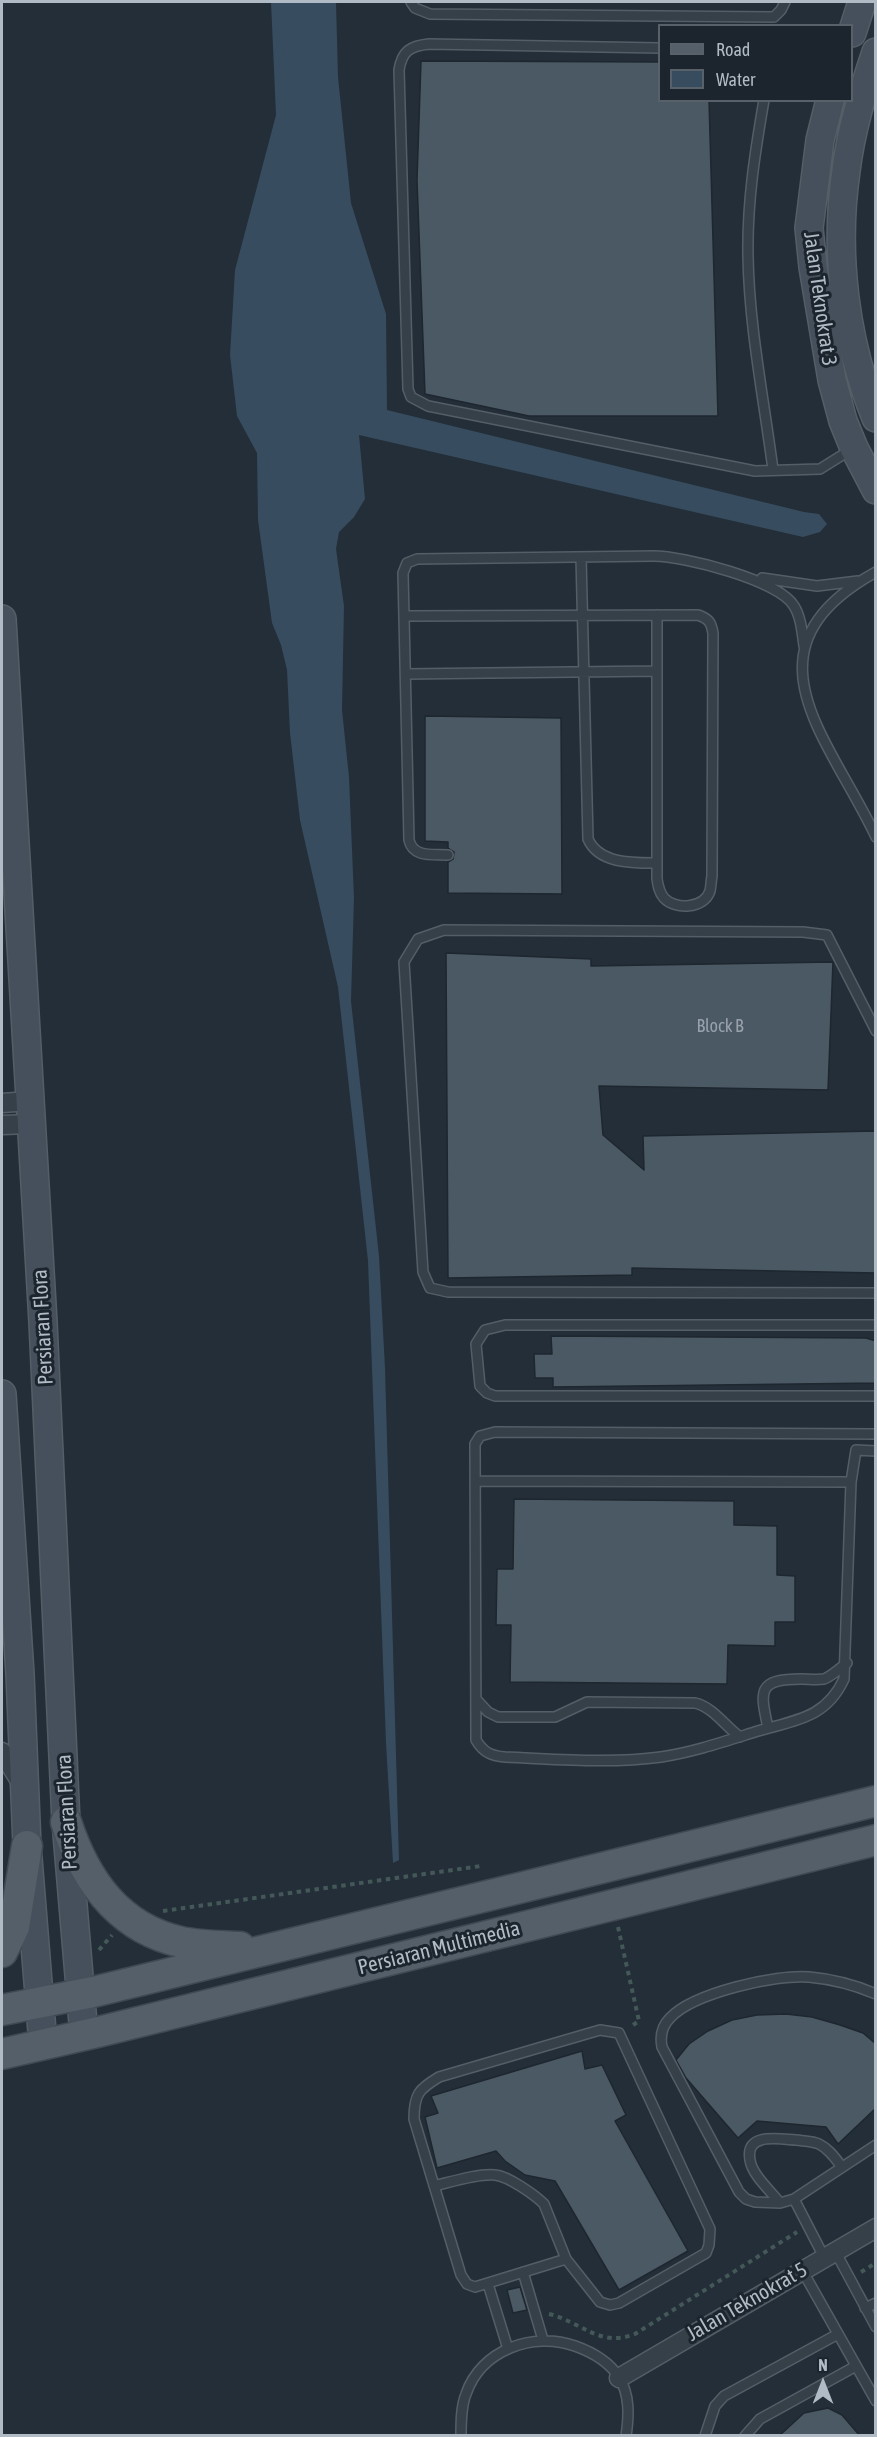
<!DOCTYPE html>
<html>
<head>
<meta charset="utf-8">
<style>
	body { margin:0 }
	#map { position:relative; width:877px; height:2437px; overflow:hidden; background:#232e38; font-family:"Asap Condensed",sans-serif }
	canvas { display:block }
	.frame { position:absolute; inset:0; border:3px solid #b1bbc5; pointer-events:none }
	.legend { position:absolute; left:658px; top:24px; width:195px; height:78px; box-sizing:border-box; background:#1c252e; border:2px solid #58616a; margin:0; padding:8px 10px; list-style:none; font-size:18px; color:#b1bbc5 }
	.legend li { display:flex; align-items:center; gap:12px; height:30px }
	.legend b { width:30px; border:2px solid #58616a }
	.north { position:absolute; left:793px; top:2353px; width:60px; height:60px; -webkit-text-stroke:4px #1c252e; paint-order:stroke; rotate:0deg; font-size:16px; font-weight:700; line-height:24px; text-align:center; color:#b1bbc5 }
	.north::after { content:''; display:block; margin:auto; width:21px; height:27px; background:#b1bbc5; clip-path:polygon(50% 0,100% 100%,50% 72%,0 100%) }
</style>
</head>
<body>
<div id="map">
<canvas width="877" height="2437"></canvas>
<div class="frame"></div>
<ul class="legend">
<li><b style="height:8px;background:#545f69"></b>Road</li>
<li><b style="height:16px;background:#374c5e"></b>Water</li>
</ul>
<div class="north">N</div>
</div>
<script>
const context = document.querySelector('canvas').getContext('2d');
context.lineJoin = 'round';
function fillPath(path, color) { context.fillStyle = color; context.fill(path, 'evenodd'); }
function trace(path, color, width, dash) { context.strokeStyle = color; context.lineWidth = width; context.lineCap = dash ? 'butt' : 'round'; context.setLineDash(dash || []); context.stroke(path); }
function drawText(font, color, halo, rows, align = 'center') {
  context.font = font + ' "Asap Condensed",sans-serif'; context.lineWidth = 6; context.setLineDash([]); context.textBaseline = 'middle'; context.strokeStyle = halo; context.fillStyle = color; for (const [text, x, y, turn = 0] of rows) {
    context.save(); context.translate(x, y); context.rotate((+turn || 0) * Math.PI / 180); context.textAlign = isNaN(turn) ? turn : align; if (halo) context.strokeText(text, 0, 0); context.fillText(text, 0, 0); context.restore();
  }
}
fillPath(new Path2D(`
	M271 2H336L338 77 351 203 386 314 387 410 804 512 819 514 827 524 820 532 803 537 359 435 365 499 354 517 339 532 336 549 344 606 342 710 349 777 354 898 351 1001 379 1256 385 1368 399 1860 393 1863 386 1743 368 1261 338 987 300 820 290 733 287 670 281 645 272 623 258 520 257 453 237 416 230 355 235 270 276 115Z`), '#374c5e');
const building = new Path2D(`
	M421 61 660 62V100H709L718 416H529L425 394 417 180Z
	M425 716 561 718 562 894 448 893V862L453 859 454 852 448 848V842L425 841Z
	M446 953 591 959V966L833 962 828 1090 599 1086 603 1135 644 1170 643 1136 876 1131V1273L632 1268V1275L448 1278Z
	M551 1336 866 1338 876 1341V1383L553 1387V1378H535L534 1354H552Z
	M514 1499 734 1501V1525L777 1526V1575L795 1576V1622H775V1646L728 1645 727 1684 510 1682 511 1625H496L497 1569H513Z
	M786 2014 812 2017 840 2025 863 2033 876 2044V2108L838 2144 826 2127 757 2121 738 2138 686 2078 676 2060 689 2044 708 2031 732 2020 757 2015Z
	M582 2051 585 2069 602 2065 626 2115 615 2121 688 2251 619 2290 555 2181 525 2175 505 2161 496 2151 437 2168 425 2117 438 2113 431 2096Z
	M520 2287 527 2310 513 2313 507 2290Z
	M828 2408 842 2415 860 2436H779L804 2413Z`);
fillPath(building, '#4b5964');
trace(building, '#1e2730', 1.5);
const lane = new Path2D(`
	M411 2 415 8 430 14 774 17 781 10 785 2
	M660 48 429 44C410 46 402 51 399 70L408 389 411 397 428 406 755 471 820 469 852 449
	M764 100C755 152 747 203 748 256 749 326 764 400 773 470
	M581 557 588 839C599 864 633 863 657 863
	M876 572C737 649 829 737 876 837
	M762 578 817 586 858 581
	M404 616 698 615C709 619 711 622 713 633L712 876C711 881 711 887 710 891 704 909 675 910 664 898 659 892 658 886 657 879V615
	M406 674 657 671
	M448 855C433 854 413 858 409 840L403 573 407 563 417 559 654 556C683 556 779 580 794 606 801 617 802 632 804 646
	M876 1031 827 935 803 932 444 930 418 939 404 962 423 1272 430 1288 448 1292 876 1293
	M876 1325H505L485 1330 476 1344 480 1386 487 1393 495 1396H876
	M876 1434 495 1432 480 1436 475 1444 476 1740C483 1752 491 1756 505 1757 556 1759 609 1764 661 1757 694 1752 726 1741 758 1731 796 1720 826 1718 844 1679L851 1482 856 1450 876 1451
	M475 1481 851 1482
	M476 1699 488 1712 498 1717H555L587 1702 695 1703C713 1707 725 1726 740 1737
	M768 1728C760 1691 757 1679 801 1679 808 1679 817 1680 824 1679 832 1676 840 1668 847 1663
	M876 1994C855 1985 831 1979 809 1977 776 1974 693 1993 670 2018 662 2026 660 2037 662 2047L739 2192 746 2199 755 2202 780 2203 794 2199 876 2145
	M600 2030 619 2033 710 2229 709 2245 706 2253 619 2303 610 2305 600 2302 566 2259 475 2287 467 2284 461 2275 414 2119C414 2094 419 2089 439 2077Z
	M434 2186C451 2182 479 2173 495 2175 508 2176 535 2195 544 2204L566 2259
	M794 2199 824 2257
	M780 2203C771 2191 752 2175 750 2160 745 2132 779 2139 796 2140 803 2141 813 2141 819 2144 829 2149 835 2158 842 2167
	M835 2251 876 2327
	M802 2270 876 2401
	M523 2272 543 2340
	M488 2284 508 2349
	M865 2308 876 2303
	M461 2436C461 2423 461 2406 466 2394 481 2350 533 2331 575 2346 592 2352 609 2362 619 2377 630 2395 629 2416 626 2436
	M705 2436 715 2406 724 2396 838 2334
	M745 2436 760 2419 856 2366`);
const street = new Path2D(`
	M2 1103 30 1101
	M2 1125 31 1124
	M2 1752 22 1784
	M619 2378 876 2228`);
const secondary = new Path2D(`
	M852 33 862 2
	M876 52C863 91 851 130 846 171 834 253 845 342 876 418
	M830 100 820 140 809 228 813 267 832 380 843 421 854 448 876 490
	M2 619 43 1322 66 1822 84 2035
	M2 1394 20 1674 27 1846 43 2044`);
const primary = new Path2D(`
	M66 1822C85 1880 118 1928 181 1942 200 1946 220 1946 240 1947
	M2 1952 14 1927 27 1846
	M2 2010 93 1992 876 1801
	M2 2054 98 2032 876 1840`);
trace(lane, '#545e67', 12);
trace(street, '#545e67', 21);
trace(secondary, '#545e67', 30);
trace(primary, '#404952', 33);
trace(new Path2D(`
	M163 1911 481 1866
	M618 1927 639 2021 630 2027
	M99 1950 112 1935
	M861 2272 876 2263
	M549 2314C582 2322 599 2348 635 2334L797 2232`), '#445858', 4, [4.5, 4.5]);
trace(lane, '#364049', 9);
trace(street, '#364049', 18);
trace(secondary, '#45505c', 27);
trace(primary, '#545f69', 30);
drawText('18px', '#98a2ad', null, [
	["Block B",720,1026]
]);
drawText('21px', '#b1bbc5', '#1c252e', [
	["Jalan Teknokrat 3",820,299,82],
	["Persiaran Flora",43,1327,-93],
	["Persiaran Flora",67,1812,-93],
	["Persiaran Multimedia",439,1948,-14],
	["Jalan Teknokrat 5",747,2302,-30]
]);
</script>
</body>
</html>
